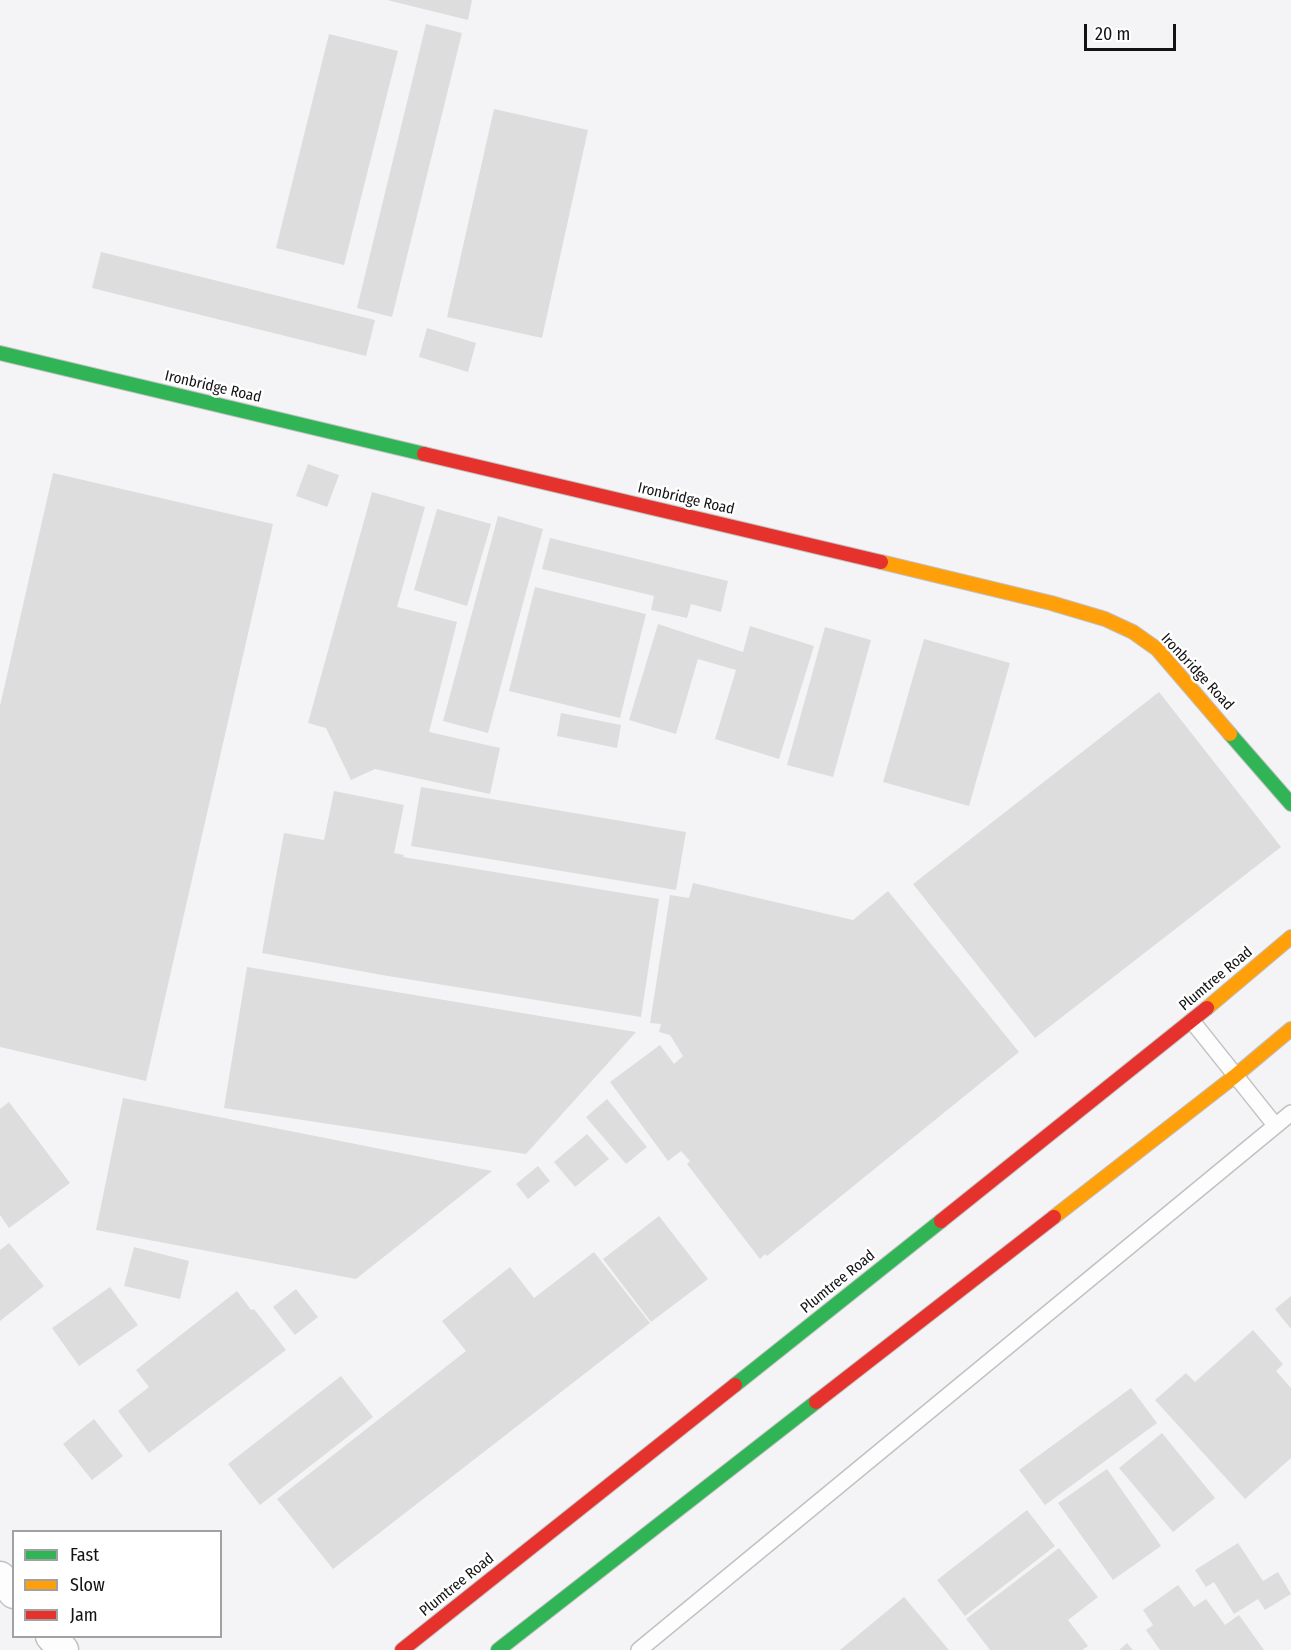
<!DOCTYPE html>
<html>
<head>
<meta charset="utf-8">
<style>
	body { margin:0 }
	#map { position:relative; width:1291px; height:1650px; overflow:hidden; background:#f4f4f6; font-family:"Fira Sans Condensed",sans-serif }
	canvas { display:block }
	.legend { position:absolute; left:12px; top:1530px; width:210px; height:108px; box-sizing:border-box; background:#fff; border:2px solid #a1a1a1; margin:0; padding:8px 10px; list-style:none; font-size:18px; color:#131314 }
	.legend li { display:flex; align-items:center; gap:12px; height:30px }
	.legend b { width:30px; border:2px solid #a1a1a1 }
	.scale { position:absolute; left:1084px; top:24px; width:92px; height:27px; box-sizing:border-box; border:3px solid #131314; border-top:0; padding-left:8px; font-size:18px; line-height:21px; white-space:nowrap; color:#131314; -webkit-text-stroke:4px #fff; paint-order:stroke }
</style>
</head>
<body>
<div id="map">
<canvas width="1291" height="1650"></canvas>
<ul class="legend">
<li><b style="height:8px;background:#30b455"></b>Fast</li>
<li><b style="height:8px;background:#ff9f0a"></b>Slow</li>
<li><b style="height:8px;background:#e5322d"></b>Jam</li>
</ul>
<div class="scale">20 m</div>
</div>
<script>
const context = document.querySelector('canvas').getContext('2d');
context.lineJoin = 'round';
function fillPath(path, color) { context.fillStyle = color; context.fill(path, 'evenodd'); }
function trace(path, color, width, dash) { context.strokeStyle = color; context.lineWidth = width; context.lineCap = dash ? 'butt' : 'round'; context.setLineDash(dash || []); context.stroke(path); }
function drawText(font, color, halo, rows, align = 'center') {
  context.font = font + ' "Fira Sans Condensed",sans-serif'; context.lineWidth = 5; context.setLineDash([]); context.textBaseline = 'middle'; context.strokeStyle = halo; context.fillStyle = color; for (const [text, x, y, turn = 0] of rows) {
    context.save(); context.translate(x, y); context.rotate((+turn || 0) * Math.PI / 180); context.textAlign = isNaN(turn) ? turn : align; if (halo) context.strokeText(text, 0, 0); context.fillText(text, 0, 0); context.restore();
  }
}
fillPath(new Path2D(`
	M387 0H472L468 20Z
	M426 24 462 33 392 317 357 308Z
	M329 34 398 51 344 265 276 248Z
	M494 109 588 130 542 338 447 317Z
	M101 252 375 320 366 356 92 288Z
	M427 328 476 343 468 372 419 357Z
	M308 464 339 475 327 507 296 496Z
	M53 473 273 524 146 1081 0 1047V706Z
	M372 492 425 507 397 607 457 622 429 732 500 748 490 794 375 769 351 780 326 728 308 723Z
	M437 509 491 524 467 606 414 590Z
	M498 516 543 529 488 733 443 721Z
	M550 538 728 581 721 612 691 604 687 618 651 610 654 596 542 569Z
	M535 587 646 614 620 718 509 691Z
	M658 624 743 652 750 626 814 646 779 759 715 739 736 670 698 659 676 734 629 720Z
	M825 627 871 640 833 777 787 765Z
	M924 639 1010 663 969 806 883 782Z
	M1159 692 1281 847 1035 1038 913 884Z
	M561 713 621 725 617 748 557 736Z
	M421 787 686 832 676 890 411 846Z
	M334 791 404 805 394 853 404 855 403 857 659 899 641 1017 382 975 262 953 284 833 324 840Z
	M693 883 853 920 888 891 1019 1052 767 1256 765 1254 760 1259 687 1164 690 1161 681 1151 668 1161 610 1082 660 1045 674 1064 683 1056 670 1035 659 1032 661 1024 650 1023 670 895 689 898Z
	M247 967 636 1032 526 1154 224 1108Z
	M123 1098 492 1171 356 1279 96 1230Z
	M607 1099 647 1147 626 1164 586 1117Z
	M9 1102 70 1183 9 1228 0 1215V1109Z
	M587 1134 609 1159 575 1187 554 1162Z
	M538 1166 550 1181 528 1199 516 1184Z
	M659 1216 708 1279 651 1322 603 1259Z
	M9 1243 44 1286 0 1321V1250Z
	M134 1247 189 1261 180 1299 124 1286Z
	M594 1252 650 1323 333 1569 277 1499 466 1351 442 1321 510 1267 534 1298Z
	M110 1287 138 1325 79 1366 52 1328Z
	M296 1289 318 1317 295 1335 273 1307Z
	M237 1291 251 1310 254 1309 286 1350 149 1453 118 1411 149 1387 136 1370Z
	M1291 1296V1329L1275 1309Z
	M1253 1330 1283 1364 1276 1371 1291 1388V1458L1245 1499 1155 1400 1186 1373 1195 1382Z
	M341 1376 373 1417 260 1505 228 1464Z
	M1131 1388 1157 1423 1045 1505 1019 1470Z
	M94 1419 123 1456 92 1480 63 1444Z
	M1162 1433 1215 1498 1173 1532 1119 1468Z
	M1107 1469 1161 1546 1113 1580 1058 1503Z
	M1027 1510 1055 1546 965 1616 937 1580Z
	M1238 1543 1263 1581 1278 1572 1291 1594 1265 1610 1258 1599 1234 1614 1214 1582 1206 1587 1195 1570Z
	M1059 1548 1098 1597 1068 1620 1088 1646 1082 1650H990L966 1619Z
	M1178 1585 1194 1607 1206 1599 1225 1625 1239 1615 1264 1650H1160L1146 1630 1153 1625 1143 1610Z
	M904 1597 949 1650H840Z
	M1127 1643 1133 1650H1119Z`), '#ddddde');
const lane = new Path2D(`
	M1192 1021 1275 1125
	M639 1650 1291 1113`);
const street = new Path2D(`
	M0 1577 14 1593
	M51 1636 63 1650`);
const fast = new Path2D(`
	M0 353 424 454
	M1230 734 1291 804
	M735 1385 941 1221
	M498 1650 816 1402`);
const slow = new Path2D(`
	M881 562 1051 603 1105 619 1133 632 1157 649 1230 734
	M1207 1008 1291 937
	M1054 1217 1235 1076 1291 1029`);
const jam = new Path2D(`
	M424 454 881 562
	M941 1221 1207 1008
	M816 1402 1054 1217
	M402 1650 735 1385`);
trace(lane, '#c1c1c2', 18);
trace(street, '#c1c1c2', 33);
trace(fast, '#c1c1c2', 16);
trace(slow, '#c1c1c2', 16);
trace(jam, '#c1c1c2', 16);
trace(lane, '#fdfdfe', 15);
trace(street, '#fdfdfe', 30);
trace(fast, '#30b455', 14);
trace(slow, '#ff9f0a', 14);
trace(jam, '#e5322d', 14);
drawText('15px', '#131314', '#fff', [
	["Ironbridge Road",213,387,13],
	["Ironbridge Road",686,499,13],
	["Ironbridge Road",1197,672,47],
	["Plumtree Road",1216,979,-40],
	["Plumtree Road",838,1282,-39],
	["Plumtree Road",457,1585,-39]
]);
</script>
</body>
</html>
